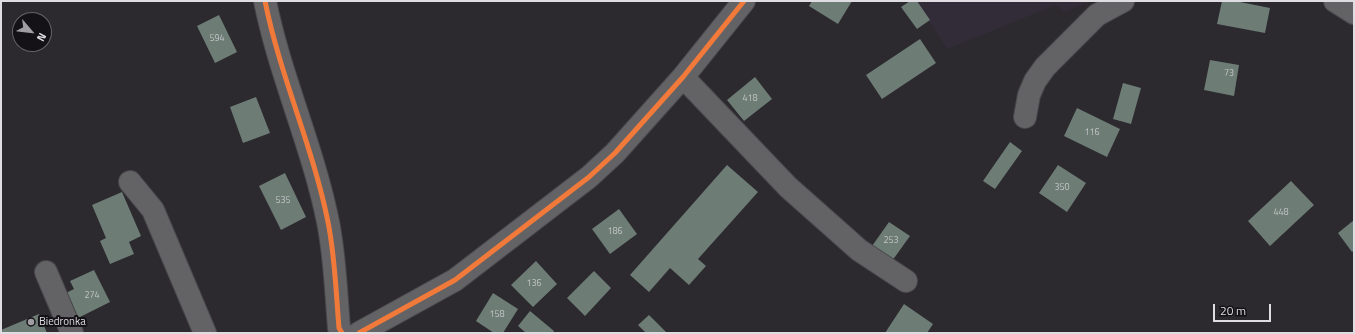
<!DOCTYPE html>
<html>
<head>
<meta charset="utf-8">
<style>
	body { margin:0 }
	#map { position:relative; width:1355px; height:334px; overflow:hidden; background:#2c2a2f; font-family:"Titillium Web",sans-serif }
	canvas { display:block }
	.frame { position:absolute; inset:0; border:2px solid #dfdce2; pointer-events:none }
	.north { position:absolute; left:12px; top:12px; width:40px; height:40px; box-sizing:border-box; background:#141216; border:1px solid #656368; border-radius:50%; rotate:118deg; font-size:11px; font-weight:700; line-height:16px; text-align:center; color:#dfdce2 }
	.north::after { content:''; display:block; margin:auto; width:14px; height:18px; background:#a09ea3; clip-path:polygon(50% 0,100% 100%,50% 72%,0 100%) }
	.scale { position:absolute; left:1213px; top:304px; width:58px; height:18px; box-sizing:border-box; border:2px solid #dfdce2; border-top:0; padding-left:5px; font-size:12px; line-height:14px; white-space:nowrap; color:#dfdce2; -webkit-text-stroke:3px #141216; paint-order:stroke }
</style>
</head>
<body>
<div id="map">
<canvas width="1355" height="334"></canvas>
<div class="frame"></div>
<div class="north">N</div>
<div class="scale">20 m</div>
</div>
<script>
const context = document.querySelector('canvas').getContext('2d');
context.lineJoin = 'round';
function fillPath(path, color) { context.fillStyle = color; context.fill(path, 'evenodd'); }
function trace(path, color, width, dash) { context.strokeStyle = color; context.lineWidth = width; context.lineCap = dash ? 'butt' : 'round'; context.setLineDash(dash || []); context.stroke(path); }
function drawText(font, color, halo, rows, align = 'center') {
  context.font = font + ' "Titillium Web",sans-serif'; context.lineWidth = 4; context.setLineDash([]); context.textBaseline = 'middle'; context.strokeStyle = halo; context.fillStyle = color; for (const [text, x, y, turn = 0] of rows) {
    context.save(); context.translate(x, y); context.rotate((+turn || 0) * Math.PI / 180); context.textAlign = isNaN(turn) ? turn : align; if (halo) context.strokeText(text, 0, 0); context.fillText(text, 0, 0); context.restore();
  }
}
fillPath(new Path2D(`
	M916 1H1091L1064 12 1056 5 947 49Z`), '#322c39');
fillPath(new Path2D(`
	M812 1H852L838 24 809 6Z
	M910 1H917L930 20 917 29 901 7Z
	M1222 1H1235L1270 8 1265 33 1217 24Z
	M219 15 237 52 215 63 197 26Z
	M920 39 936 63 882 99 866 75Z
	M1210 60 1239 65 1234 96 1204 90Z
	M755 77 772 99 744 121 727 100Z
	M1123 83 1141 88 1131 124 1113 119Z
	M256 97 270 133 243 143 230 107Z
	M1077 108 1120 129 1107 157 1064 136Z
	M1010 142 1022 151 995 189 983 181Z
	M727 165 758 192 698 259 706 266 689 285 670 268 649 292 630 275Z
	M1058 165 1086 183 1067 212 1039 193Z
	M285 173 306 217 281 230 259 186Z
	M1291 181 1314 205 1270 246 1248 221Z
	M122 192 141 236 129 242 134 254 110 264 100 241 106 238 92 205Z
	M619 209 637 234 610 254 592 229Z
	M1354 220V250L1352 252 1338 233Z
	M889 222 910 236 892 261 872 246Z
	M536 261 557 284 533 307 511 285Z
	M94 270 110 302 70 322 58 297 74 289 70 281Z
	M594 271 611 288 585 316 567 298Z
	M493 293 518 309 503 333H494L476 321Z
	M904 304 933 324 927 333H885Z
	M530 311 554 331 553 333H526L518 326Z
	M39 314 47 333H1V330Z
	M649 315 667 333H646L638 325Z`), '#6d7c75');
const minor = new Path2D(`
	M265 1C280 76 313 147 328 222 335 256 336 293 339 328L342 333
	M1335 1 1354 13
	M683 77 788 187 859 250 906 281
	M1025 117 1029 95 1035 81 1045 67 1097 15 1123 1
	M130 182 153 210 205 333
	M46 272 72 333
	M359 333 455 280 589 177 615 153 683 77 744 1`);
trace(minor, '#49484b', 24);
trace(minor, '#636265', 22);
trace(new Path2D(`
	M265 1C280 76 313 147 328 222 335 256 336 293 339 328L342 333
	M359 333 455 280 589 177 615 153 683 77 744 1`), '#f17a3a', 5);
for (const [x, y, r, color] of [
	[31,322,4,"#a09ea3"]
]) { const dot = new Path2D(); dot.arc(x, y, r, 0, 2 * Math.PI); context.fillStyle = color; context.fill(dot); trace(dot, '#141216', 1.5); }
drawText('9px', '#c2c4c7', null, [
	["594",217,39],
	["73",1229,74],
	["418",750,99],
	["116",1092,133],
	["350",1062,188],
	["535",283,201],
	["448",1281,213],
	["186",615,232],
	["253",891,241],
	["136",534,284],
	["274",92,296],
	["158",497,315]
]);
drawText('11px', '#dfdce2', '#141216', [
	["Biedronka",39,322]
], 'left');
</script>
</body>
</html>
